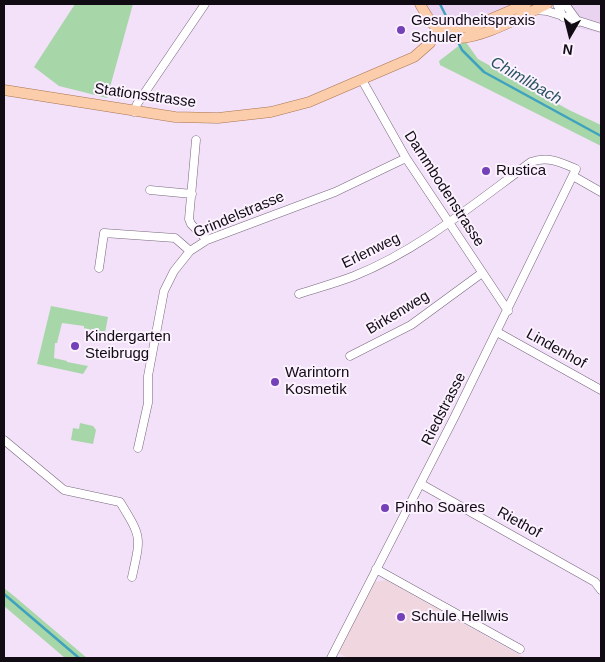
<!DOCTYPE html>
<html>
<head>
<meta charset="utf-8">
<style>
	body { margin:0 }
	#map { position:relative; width:605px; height:662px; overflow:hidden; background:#f2e1f8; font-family:Arial,sans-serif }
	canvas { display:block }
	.frame { position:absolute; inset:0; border:5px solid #110c13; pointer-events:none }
	.north { position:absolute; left:545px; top:10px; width:50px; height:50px; -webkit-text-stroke:4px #fbf1ff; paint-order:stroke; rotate:188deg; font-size:14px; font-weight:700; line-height:20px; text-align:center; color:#110c13 }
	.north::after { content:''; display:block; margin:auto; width:18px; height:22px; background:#110c13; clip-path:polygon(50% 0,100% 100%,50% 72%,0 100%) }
</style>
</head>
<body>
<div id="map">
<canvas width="605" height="662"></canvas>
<div class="frame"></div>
<div class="north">N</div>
</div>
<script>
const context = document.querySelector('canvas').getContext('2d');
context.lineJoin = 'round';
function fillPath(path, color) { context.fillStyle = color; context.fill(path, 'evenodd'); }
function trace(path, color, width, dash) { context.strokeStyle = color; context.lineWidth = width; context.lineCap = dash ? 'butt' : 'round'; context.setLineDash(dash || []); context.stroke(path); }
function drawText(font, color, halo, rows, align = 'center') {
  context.font = font + ' Arial,sans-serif'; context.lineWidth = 4; context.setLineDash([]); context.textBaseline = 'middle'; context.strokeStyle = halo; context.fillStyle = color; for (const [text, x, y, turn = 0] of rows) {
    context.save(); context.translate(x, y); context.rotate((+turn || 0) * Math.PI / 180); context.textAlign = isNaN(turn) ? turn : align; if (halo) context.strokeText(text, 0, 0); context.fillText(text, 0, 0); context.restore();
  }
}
fillPath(new Path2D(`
	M420 4H601V33L582 29 549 14 538 13 476 39 449 34Z`), '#e9d3f0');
fillPath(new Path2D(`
	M386 580 525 658H348L334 651 368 583Z`), '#f0d6df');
fillPath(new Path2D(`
	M75 4H133L107 98 59 86 34 67Z
	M465 41 478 59 569 110 601 125V146L440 65 439 61Z
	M51 306 108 317 104 338 97 342 94 340 96 331 84 328V326L62 323 57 343H55L54 358 67 361V362L88 366 83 374 37 364Z
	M80 423 93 426 96 430 93 444 71 440 73 428 79 429Z
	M4 588 14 596 87 658H65L4 606Z`), '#a7d6a9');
trace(new Path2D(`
	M440 4 451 26
	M457 40 462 50 484 72 601 136
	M4 594 79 658`), '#3fa2be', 2.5);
const minor = new Path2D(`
	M557 4 563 17
	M565 4 578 22
	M535 10 547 11 601 28
	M362 80 406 158 508 311
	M134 112 137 104 205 4
	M196 140 189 219 191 224 207 240
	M573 176 601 192
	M150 190 192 194
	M99 268 104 233 175 238 190 251
	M299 294C317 288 336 283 354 276 419 250 475 203 531 162 548 156 560 162 576 169L455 416 331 658
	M497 332 601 390
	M350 356 411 325 482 273
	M4 440 64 490 120 502C142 538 141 536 132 577
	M138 448 148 403V376L164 291 174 271 190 251 207 240 335 192 406 158
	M421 484 595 582 601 590
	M376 569 520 649`);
const major = new Path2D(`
	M420 4C428 18 435 32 452 37 473 44 526 14 547 4
	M437 29 472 27 526 4
	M4 90 175 117 218 118 271 112 309 102 414 57 430 43 437 29`);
trace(minor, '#77687c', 9);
trace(major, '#a87350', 11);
trace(minor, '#fff', 8);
trace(major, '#fccdaa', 10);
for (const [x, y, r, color] of [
	[401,30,5,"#7541b9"],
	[486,171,5,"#7541b9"],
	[75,346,5,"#7541b9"],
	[275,382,5,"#7541b9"],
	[385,508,5,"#7541b9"],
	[401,617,5,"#7541b9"]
]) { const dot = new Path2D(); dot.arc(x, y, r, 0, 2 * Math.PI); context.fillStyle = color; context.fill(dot); trace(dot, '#fbf1ff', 2); }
drawText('15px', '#110c13', '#fbf1ff', [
	["Gesundheitspraxis",411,21],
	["Schuler",411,38],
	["Rustica",496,171],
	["Kindergarten",85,337],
	["Steibrugg",85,354],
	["Warintorn",285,373],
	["Kosmetik",285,390],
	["Pinho Soares",395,508],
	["Schule Hellwis",411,617]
], 'left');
drawText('15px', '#110c13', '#fbf1ff', [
	["Stationsstrasse",145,96,8],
	["Dammbodenstrasse",444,189,57],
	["Grindelstrasse",239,215,-23],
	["Erlenweg",371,251,-26],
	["Birkenweg",398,313,-31],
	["Lindenhof",556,349,29],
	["Riedstrasse",444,409,-63],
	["Riethof",519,523,29]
]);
drawText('italic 16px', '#27515e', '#fbf1ff', [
	["Chimlibach",526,81,30]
]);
</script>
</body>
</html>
